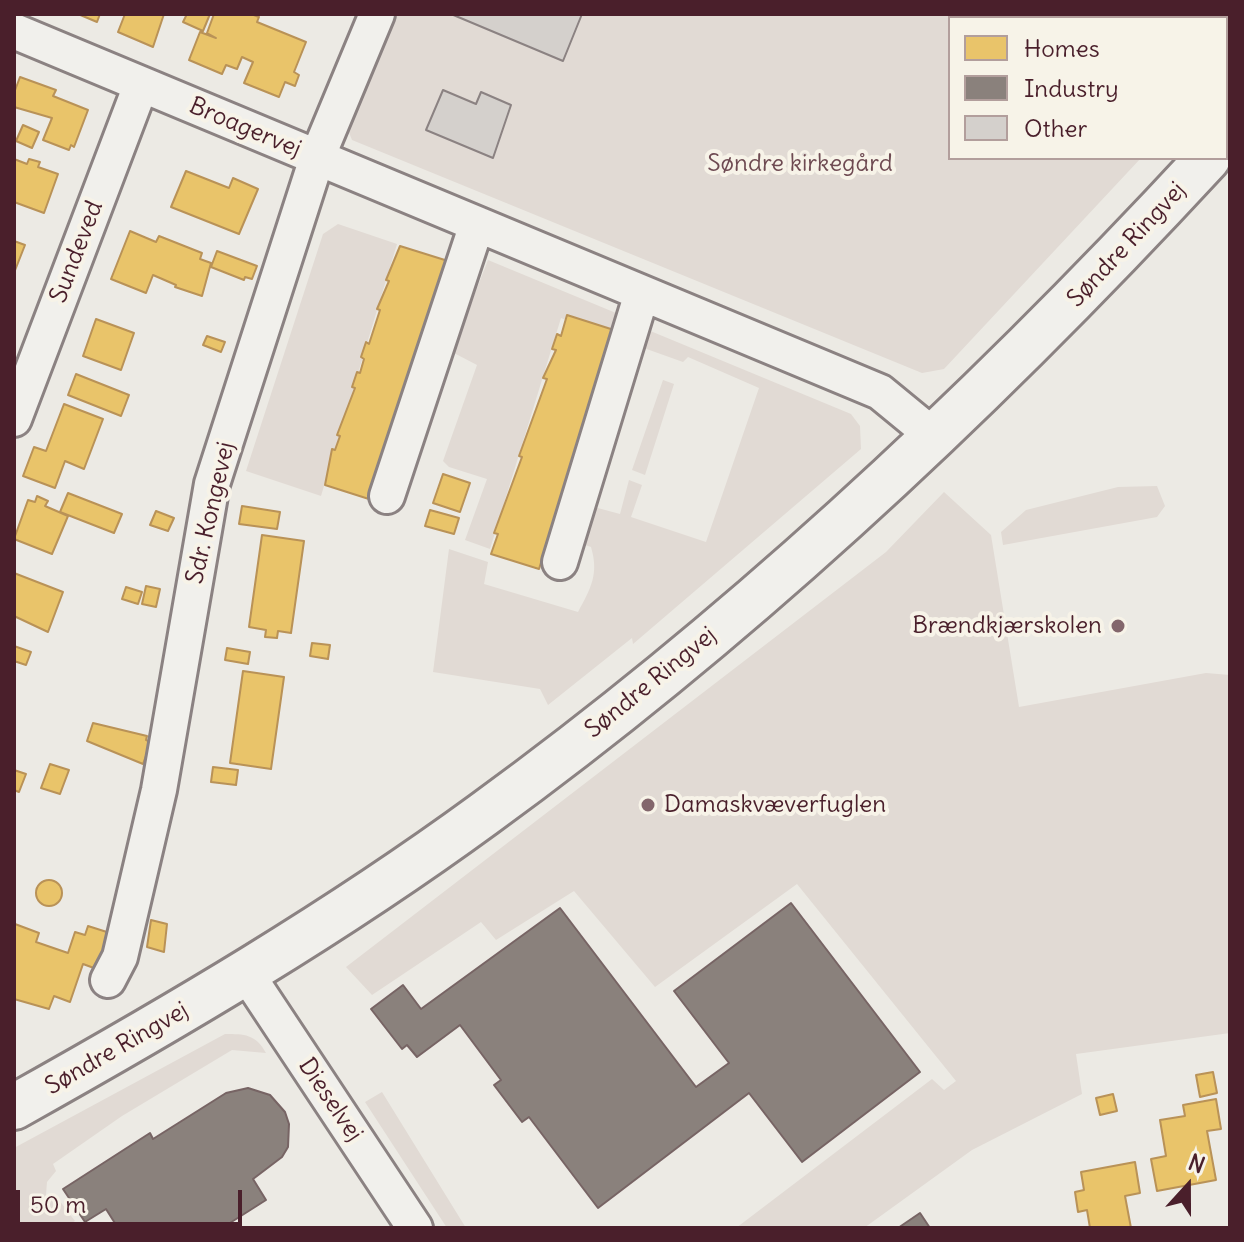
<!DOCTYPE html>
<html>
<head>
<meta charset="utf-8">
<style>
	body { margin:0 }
	#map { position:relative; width:1244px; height:1242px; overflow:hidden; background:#eceae4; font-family:Delius,sans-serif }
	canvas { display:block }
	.frame { position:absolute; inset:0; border:16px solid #4a1f2b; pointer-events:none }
	.legend { position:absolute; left:948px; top:16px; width:280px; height:144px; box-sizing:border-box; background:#f7f3e8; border:2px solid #b29e9c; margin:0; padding:10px 14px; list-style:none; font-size:24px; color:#4a1f2b }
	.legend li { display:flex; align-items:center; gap:16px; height:40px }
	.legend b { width:40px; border:2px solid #b29e9c }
	.north { position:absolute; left:1148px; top:1146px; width:80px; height:80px; -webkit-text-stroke:6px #f7f3e8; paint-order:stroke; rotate:21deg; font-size:22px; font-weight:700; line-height:32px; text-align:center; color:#4a1f2b }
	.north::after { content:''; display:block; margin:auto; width:28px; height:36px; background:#4a1f2b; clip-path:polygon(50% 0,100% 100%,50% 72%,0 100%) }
	.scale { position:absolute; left:16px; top:1190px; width:226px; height:36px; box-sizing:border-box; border:4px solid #4a1f2b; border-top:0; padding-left:10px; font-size:24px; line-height:28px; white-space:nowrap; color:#4a1f2b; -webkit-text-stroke:6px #f7f3e8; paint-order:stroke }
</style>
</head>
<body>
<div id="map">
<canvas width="1244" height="1242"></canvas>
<div class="frame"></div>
<ul class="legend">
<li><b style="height:22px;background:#e9c46a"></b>Homes</li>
<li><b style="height:22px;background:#8a817c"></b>Industry</li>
<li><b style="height:22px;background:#d4d0cc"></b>Other</li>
</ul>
<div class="north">N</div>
<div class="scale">50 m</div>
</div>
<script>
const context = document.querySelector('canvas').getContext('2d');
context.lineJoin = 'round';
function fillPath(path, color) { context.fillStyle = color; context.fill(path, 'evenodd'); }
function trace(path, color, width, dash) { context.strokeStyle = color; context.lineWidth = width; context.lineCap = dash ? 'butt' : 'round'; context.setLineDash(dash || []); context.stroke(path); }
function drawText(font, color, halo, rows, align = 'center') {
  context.font = font + ' Delius,sans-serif'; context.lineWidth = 8; context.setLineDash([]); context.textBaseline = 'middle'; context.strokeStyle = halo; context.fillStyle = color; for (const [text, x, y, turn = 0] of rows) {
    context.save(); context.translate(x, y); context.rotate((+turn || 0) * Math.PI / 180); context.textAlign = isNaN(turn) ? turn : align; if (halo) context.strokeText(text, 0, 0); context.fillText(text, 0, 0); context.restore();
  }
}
fillPath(new Path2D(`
	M395 14H1230V49L1226 54V18H950V158H1141L944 369 922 373 352 140 346 125Z
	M338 224 397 244 321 496 246 471 323 234Z
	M488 260 616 313 612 329 568 315 566 320 561 318 490 549 465 540 487 479 449 467 443 461 477 365 452 352Z
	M648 330 851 414 860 426 861 449 633 644 632 638 548 705 540 689 433 672 449 549 488 562 484 584 578 612C591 588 599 574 591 547L582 544 594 507 620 514 629 480 642 485 631 517 706 542 759 388 688 357 683 362 641 347Z
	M663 380 674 384 645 475 632 470Z
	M1157 486 1165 506 1157 517 1003 545 1001 532 1026 510 1118 487Z
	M944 492 991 535 1019 707 1206 673 1230 675V1033L1076 1054 1082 1094 972 1150 864 1228H736L932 1079 944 1090 956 1081 797 884 655 987 574 891 496 940 481 922 372 995 346 967 886 552Z
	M225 1034C244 1034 256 1034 266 1053L232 1050 122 1116 53 1164 56 1171 47 1182 46 1195 59 1200 75 1221 64 1228H14V1148Z
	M382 1092 466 1228H447L365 1102Z`), '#e1dad4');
const homes = new Path2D(`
	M78 14H100L97 22Z
	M125 14H164L153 47 118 32Z
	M187 14H210L203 31 183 22Z
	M214 14H251L259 17 257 22 306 42 294 72 299 75 295 86 285 82 279 97 244 83 253 62 242 57 237 69 226 65 222 74 189 60 200 32 216 38 207 33Z
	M20 77 56 90 53 96 88 110 74 147 71 145 69 150 43 140 52 118 14 107V93Z
	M23 125 39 132 32 148 16 141Z
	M14 159 27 164 29 159 40 162 38 167 58 174 44 213 14 202Z
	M186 171 229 188 233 178 258 189 239 234 171 207Z
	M130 231 156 242 159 236 202 253 200 259 211 263 202 296 175 287 176 285 153 275 146 293 111 279Z
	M14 241 25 245 14 273Z
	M400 246 448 261 372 500 325 485 332 449 335 450 340 436 337 435 355 388 352 387 357 372 360 373 364 359 361 357 366 342 369 344 380 310 377 309 389 281 386 280Z
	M217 251 257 266 252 279 245 277 244 280 211 267Z
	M567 315 614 330 539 569 491 554 498 534 494 533 522 457 519 456 547 379 543 378 556 350 552 349 557 334 561 336Z
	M96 319 134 333 121 370 83 356Z
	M207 336 225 342 221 352 203 345Z
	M76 374 129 395 121 416 68 395Z
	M64 404 103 419 84 469 65 461 55 488 23 476 34 447 46 451Z
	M443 474 470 483 460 512 433 503Z
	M68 493 122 514 114 533 60 512Z
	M37 496 48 501 45 506 68 516 52 554 14 539 28 500 35 502Z
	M242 506 280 512 277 529 239 524Z
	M430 510 459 518 454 534 425 526Z
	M156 511 174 518 168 531 150 525Z
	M262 535 304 541 291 633 278 631 277 638 265 637 266 630 249 627Z
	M14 573 63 592 48 632 14 616Z
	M146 586 160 589 156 607 142 604Z
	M126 587 142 592 138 604 122 599Z
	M312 643 330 645 328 659 310 656Z
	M14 646 31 652 26 665 14 661Z
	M227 648 250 652 248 664 225 660Z
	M243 671 284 677 271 769 230 763Z
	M93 723 147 736 146 740 151 742 143 764 87 741Z
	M50 764 69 770 60 794 41 788Z
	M213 767 238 770 236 785 211 782Z
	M14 770 26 774 19 792 14 790Z
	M36 893a13 13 0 1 1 26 0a13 13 0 1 1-26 0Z
	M151 920 167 924 164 952 147 947Z
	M15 924 39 933 36 942 68 953 75 932 85 935 88 926 110 933 102 971 83 964 70 1002 54 996 49 1009 14 999Z
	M1213 1072 1217 1093 1200 1097 1196 1075Z
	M1113 1094 1117 1111 1100 1115 1096 1098Z
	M1216 1099 1221 1129 1207 1131 1216 1180 1157 1191 1151 1159 1166 1156 1160 1120 1185 1116 1183 1105Z
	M1135 1162 1140 1193 1125 1196 1131 1228H1090L1087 1210 1078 1212 1075 1192 1084 1190 1081 1172Z`);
fillPath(homes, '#e9c46a');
trace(homes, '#b99257', 2);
const industry = new Path2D(`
	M791 903 920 1072 802 1162 749 1093 598 1208 529 1117 522 1122 494 1085 501 1080 460 1025 417 1057 407 1045 402 1049 371 1009 403 985 421 1009 560 908 696 1087 729 1063 674 991Z
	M248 1088 270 1095 285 1112 289 1124 288 1147 282 1157 253 1179 266 1200 222 1228H118L106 1209 85 1222 63 1189 150 1133 153 1139 226 1093Z
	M920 1213 930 1228H898Z`);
fillPath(industry, '#8a817c');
trace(industry, '#776464', 2);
const building = new Path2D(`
	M451 14H582L563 61Z
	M443 90 476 104 481 92 511 105 493 158 426 130Z`);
fillPath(building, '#d4d0cc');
trace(building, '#8b8282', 2);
const minor = new Path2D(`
	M14 31 880 392 936 438
	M14 419 141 85
	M387 496 477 224
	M560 562 642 293
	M246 973 415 1228
	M108 980 120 957 159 790 212 484 317 158 377 14`);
const major = new Path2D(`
	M14 1107C175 1017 335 923 484 814 748 622 987 397 1208 158`);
trace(minor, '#8b8282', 40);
trace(major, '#8b8282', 50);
trace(minor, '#f1f0ec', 34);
trace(major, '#f1f0ec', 44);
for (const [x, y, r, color] of [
	[1118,626,8,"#83666c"],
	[648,805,8,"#83666c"]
]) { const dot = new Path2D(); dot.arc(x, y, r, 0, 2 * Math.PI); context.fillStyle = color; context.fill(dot); trace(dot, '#f7f3e8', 3); }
drawText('24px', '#4a1f2b', '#f7f3e8', [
	["Broagervej",245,128,23],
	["Søndre Ringvej",1127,245,-47],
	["Sundeved",77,252,-69],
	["Sdr. Kongevej",211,513,-77],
	["Søndre Ringvej",651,683,-39],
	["Søndre Ringvej",117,1049,-30],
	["Dieselvej",330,1100,56]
]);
drawText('24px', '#6e4a52', '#f7f3e8', [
	["Søndre kirkegård",800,164]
]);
drawText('24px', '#4a1f2b', '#f7f3e8', [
	["Brændkjærskolen",1102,626],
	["Damaskvæverfuglen",664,805,"left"]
], 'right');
</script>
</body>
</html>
